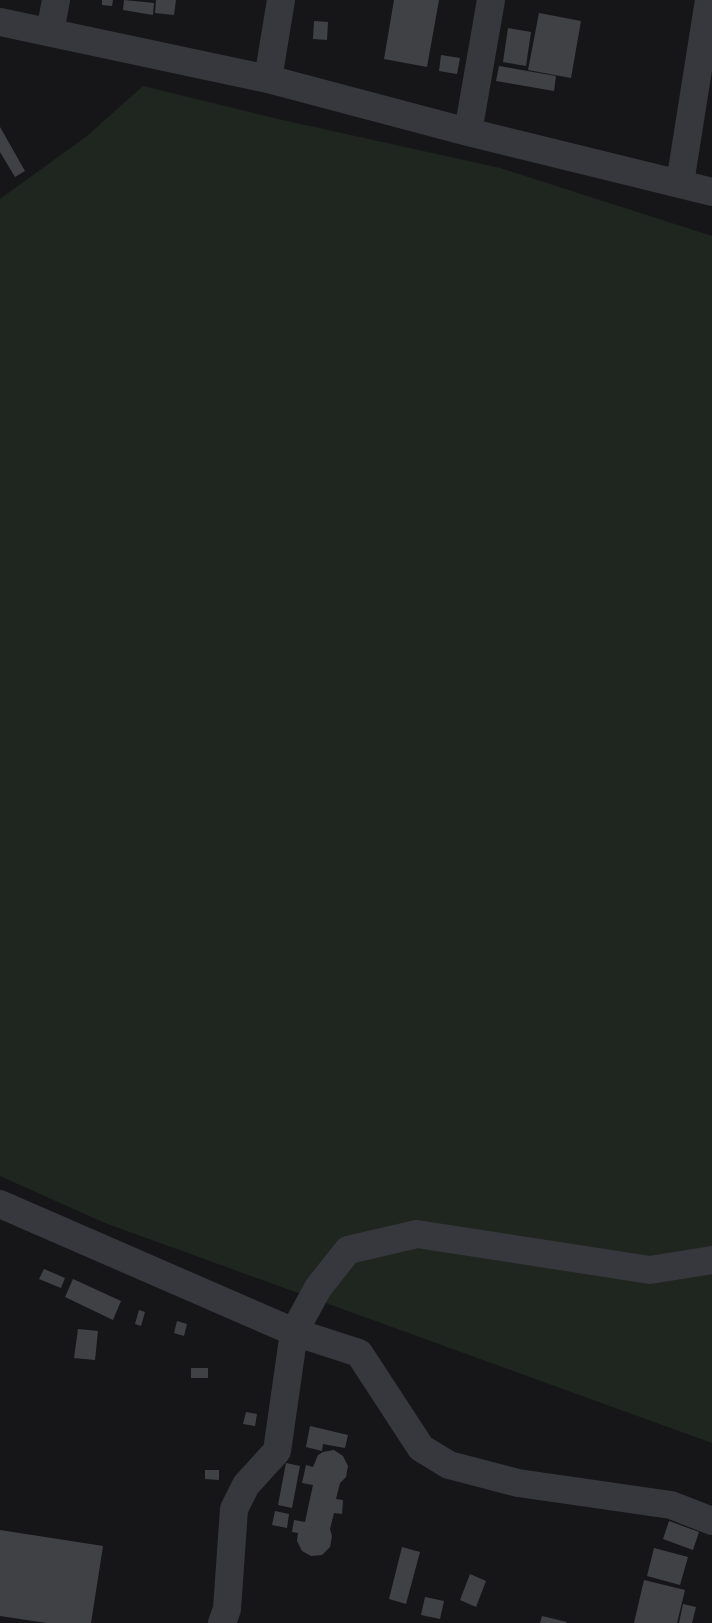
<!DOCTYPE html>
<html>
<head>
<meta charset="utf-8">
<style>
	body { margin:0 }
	canvas { display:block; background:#161618 }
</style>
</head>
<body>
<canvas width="712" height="1623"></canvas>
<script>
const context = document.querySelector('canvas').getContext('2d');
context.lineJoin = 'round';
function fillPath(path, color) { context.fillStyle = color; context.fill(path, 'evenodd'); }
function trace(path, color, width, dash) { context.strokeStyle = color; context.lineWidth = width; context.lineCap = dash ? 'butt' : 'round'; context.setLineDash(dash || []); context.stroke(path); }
fillPath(new Path2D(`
	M143 86 278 119 500 168 712 236V1443L105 1223 0 1176V199L87 136Z`), '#1e261f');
fillPath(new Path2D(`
	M102 0H113L112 6 102 5Z
	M124 0 154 3 153 15 123 10Z
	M156 0H176L174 15 155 13Z
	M394 0H439L427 67 384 59Z
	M539 13 581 21 571 78 528 70Z
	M314 21 328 22 327 40 313 39Z
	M508 28 531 32 526 66 503 62Z
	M441 55 460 58 457 74 439 71Z
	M499 66 556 76 554 91 496 81Z
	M0 127 25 171 15 177 0 152Z
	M44 1269 65 1278 61 1288 39 1279Z
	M73 1279 121 1301 113 1320 65 1297Z
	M139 1310 145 1312 141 1326 135 1324Z
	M177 1321 187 1324 184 1336 174 1333Z
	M78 1329 98 1331 95 1360 74 1358Z
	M191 1368H208V1378H191Z
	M246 1412 257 1414 255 1426 243 1424Z
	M310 1426 348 1435 345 1448 323 1444 322 1451 306 1447Z
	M334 1450 343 1456 348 1466 346 1477 340 1483 336 1499 343 1500 342 1514 334 1513 330 1529 332 1536 330 1547 322 1555 311 1556 302 1551 297 1541 298 1533 292 1532 294 1520 305 1522 313 1485 302 1483 306 1465 313 1467 318 1455 323 1452Z
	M286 1463 300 1466 292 1508 278 1505Z
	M205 1470H219V1480L205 1479Z
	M275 1511 289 1514 287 1528 272 1525Z
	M669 1521 699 1532 693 1550 663 1539Z
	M0 1530 103 1546 91 1623H47L0 1616Z
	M402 1547 420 1552 406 1604 389 1599Z
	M654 1548 688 1557 680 1585 647 1576Z
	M470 1574 486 1581 476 1607 460 1600Z
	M644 1580 685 1590 677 1623H634Z
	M425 1597 444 1601 440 1619 421 1615Z
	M683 1604 696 1607 692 1623H679Z
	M542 1616 567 1622 566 1623H540Z`), '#404145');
trace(new Path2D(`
	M0 22 268 79 468 132 712 192
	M50 32 56 0
	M268 79 281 0
	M468 132 491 0
	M680 183 709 0
	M0 1204 294 1332 359 1353 421 1448 449 1465 518 1483 671 1505 712 1521
	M222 1623 227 1609 234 1509 246 1485 277 1451 294 1332 318 1288 348 1250 417 1234 650 1270 712 1260`), '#37383d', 28);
</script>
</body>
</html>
